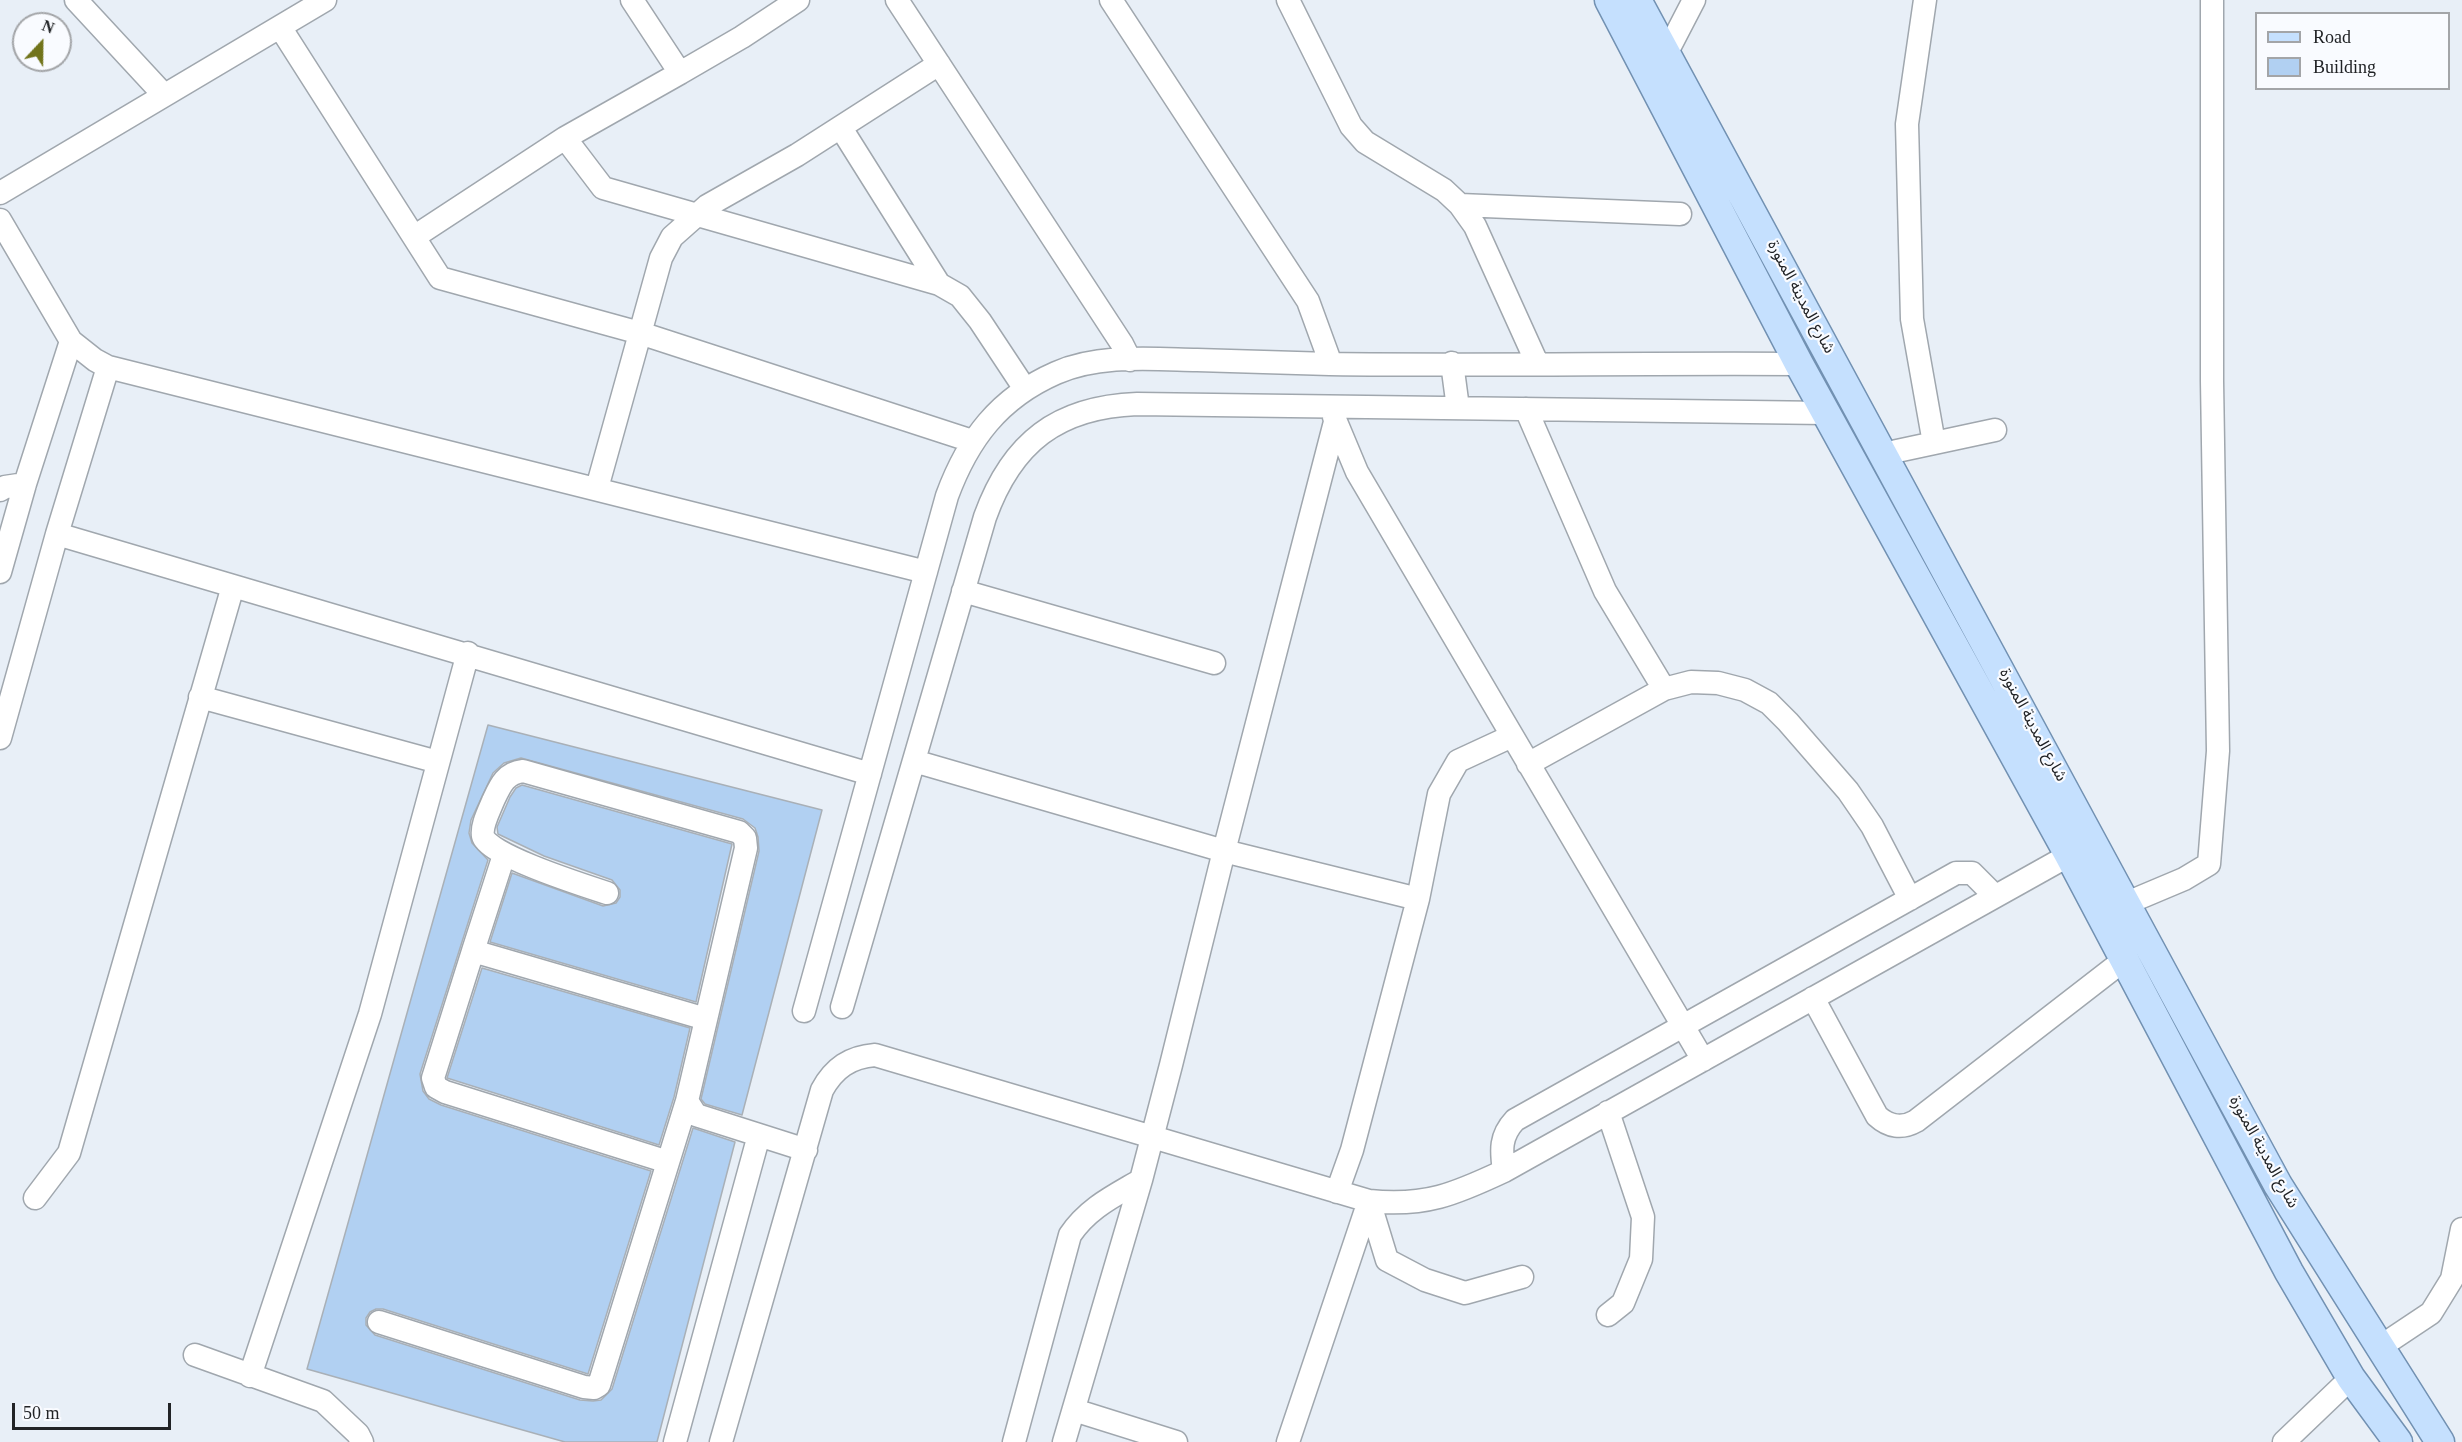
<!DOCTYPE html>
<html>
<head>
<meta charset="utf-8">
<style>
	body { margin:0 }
	#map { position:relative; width:2462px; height:1442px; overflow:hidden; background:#e8eff7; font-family:Georgia,serif }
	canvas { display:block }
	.legend { position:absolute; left:2255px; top:12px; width:195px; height:78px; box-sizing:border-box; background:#f9fbff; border:2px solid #a3a5a8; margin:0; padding:8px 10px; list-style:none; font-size:18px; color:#212326 }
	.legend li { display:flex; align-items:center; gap:12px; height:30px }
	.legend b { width:30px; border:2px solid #a3a5a8 }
	.north { position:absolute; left:12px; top:12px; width:60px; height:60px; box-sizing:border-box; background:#f9fbff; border:2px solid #a3a5a8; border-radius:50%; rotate:22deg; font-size:16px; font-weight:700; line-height:24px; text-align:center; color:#212326 }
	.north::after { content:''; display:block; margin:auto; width:21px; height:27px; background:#71741b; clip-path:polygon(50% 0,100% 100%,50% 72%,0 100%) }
	.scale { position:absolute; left:12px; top:1403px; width:159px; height:27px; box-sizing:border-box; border:3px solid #212326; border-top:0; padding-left:8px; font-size:18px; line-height:21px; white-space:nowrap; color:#212326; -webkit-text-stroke:4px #f9fbff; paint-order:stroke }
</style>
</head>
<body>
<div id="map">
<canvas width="2462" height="1442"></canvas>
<ul class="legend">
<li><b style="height:8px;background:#c5e0fe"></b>Road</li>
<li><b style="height:16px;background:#b1d0f2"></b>Building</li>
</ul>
<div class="north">N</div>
<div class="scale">50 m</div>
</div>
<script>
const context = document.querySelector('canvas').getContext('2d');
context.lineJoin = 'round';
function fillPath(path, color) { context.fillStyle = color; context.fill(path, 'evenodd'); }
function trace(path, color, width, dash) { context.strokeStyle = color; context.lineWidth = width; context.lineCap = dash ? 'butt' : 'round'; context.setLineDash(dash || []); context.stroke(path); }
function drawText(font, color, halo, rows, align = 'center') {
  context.font = font + ' Georgia,"Noto Sans Arabic",serif'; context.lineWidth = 4.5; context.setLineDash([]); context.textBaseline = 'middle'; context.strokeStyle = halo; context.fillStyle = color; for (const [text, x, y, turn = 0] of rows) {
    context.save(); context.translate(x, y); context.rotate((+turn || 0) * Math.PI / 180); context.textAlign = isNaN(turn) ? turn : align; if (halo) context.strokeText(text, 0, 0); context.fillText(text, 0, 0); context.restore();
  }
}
const building = new Path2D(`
	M488 725 822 810 742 1115 705 1104 701 1099 759 851 758 837 755 828 743 819 521 758 504 763 493 773 471 820 469 833 472 843 488 860 420 1074 423 1091 429 1099 441 1105 651 1171 588 1374 383 1309H376L370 1312 366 1318V1325L375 1335 580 1400 593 1401 601 1400 612 1389 693 1128 735 1142 657 1442H565L307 1369Z
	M522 785 732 844 696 1002 490 942 512 873 603 906 616 903 620 897V890L612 880 544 856 498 834 497 827 510 797 516 788Z
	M482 968 690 1028 674 1097 659 1145 447 1078Z`);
fillPath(building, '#b1d0f2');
trace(building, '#a9b0b7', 1.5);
const minor = new Path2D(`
	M76 0 164 95
	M632 0 680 73 565 138 603 188 939 284 960 296 980 321 1025 389
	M897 0 1122 344 1130 360
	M1111 0 1308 301 1331 364
	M1288 0 1351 126 1365 142 1444 190 1460 205 1475 226 1537 363
	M1925 0 1907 124 1912 319 1934 443
	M280 27 440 278 640 333 972 441
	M1666 54 1694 0
	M680 73 742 37 798 0
	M841 128 939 284
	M0 193 325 0
	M1460 205 1680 214
	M0 220 71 341 95 360 108 367 926 572
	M414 237 565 138
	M1452 363 1458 408
	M1526 409 1605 591 1664 689
	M1334 417 1357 472 1703 1060
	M1883 454 1995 430
	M597 488 661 258 672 237 707 206 797 155 939 64
	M0 490 5 487 25 484
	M57 534 870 774
	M0 572 25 484 71 341
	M963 591 1214 663
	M200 697 438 762
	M0 738 57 534 108 367
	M914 761 1224 851 1418 899
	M1528 764 1664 689 1691 682 1718 683 1745 690 1769 703 1788 722 1848 791 1872 826 1910 899
	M504 855 473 951 706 1019
	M607 893C586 886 487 855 483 836 481 826 489 811 493 801 500 786 505 773 523 771L739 832 745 838 746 848 687 1101 696 1115 806 1150
	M2127 903 2184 879 2209 864 2218 751 2212 381V0
	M473 951 433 1078 436 1087 445 1092 668 1162
	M1813 998 1877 1116C1889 1127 1902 1129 1916 1121L2124 960
	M842 1007 985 517C1012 442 1058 407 1137 404L1826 413
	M804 1011 947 496C968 439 999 398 1056 373 1099 354 1151 359 1197 360 1241 361 1286 363 1330 364 1486 366 1643 363 1799 364
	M1504 1171C1501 1150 1500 1136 1515 1120L1956 873H1972L1995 896
	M1337 1192 1352 1150 1418 899 1439 794 1458 761 1512 736
	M35 1198 69 1153 233 586
	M1369 1201 1387 1260 1425 1280 1465 1293 1522 1277
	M1608 1315 1623 1303 1641 1259 1643 1217 1608 1112
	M379 1322 584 1387 594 1388 599 1385 687 1101
	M2380 1347 2431 1313 2452 1279 2462 1229
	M195 1355 323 1401 358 1434 362 1442
	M250 1376 370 1014 468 653
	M1074 1410 1176 1442
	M675 1442 759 1135
	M721 1442 822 1090C834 1068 850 1057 875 1055L1369 1201C1425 1207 1455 1194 1504 1171L2082 848
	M1014 1442 1070 1235C1088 1208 1114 1196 1141 1180
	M1064 1442 1141 1180 1171 1065 1224 851 1335 422
	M1288 1442 1369 1201
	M2284 1442 2351 1378`);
const major = new Path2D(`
	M1609 0 1799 364 2069 855 2289 1272 2351 1378 2398 1442
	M1637 0 2278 1185 2440 1442`);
trace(minor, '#a0a7ae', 25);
trace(major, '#7291b2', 31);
trace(minor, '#fff', 22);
trace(major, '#c5e0fe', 28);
drawText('16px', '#212326', '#f9fbff', [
	["شارع المدينة المنورة",1799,298,62],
	["شارع المدينة المنورة",2031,726,62],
	["شارع المدينة المنورة",2262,1153,61]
]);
</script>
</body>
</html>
